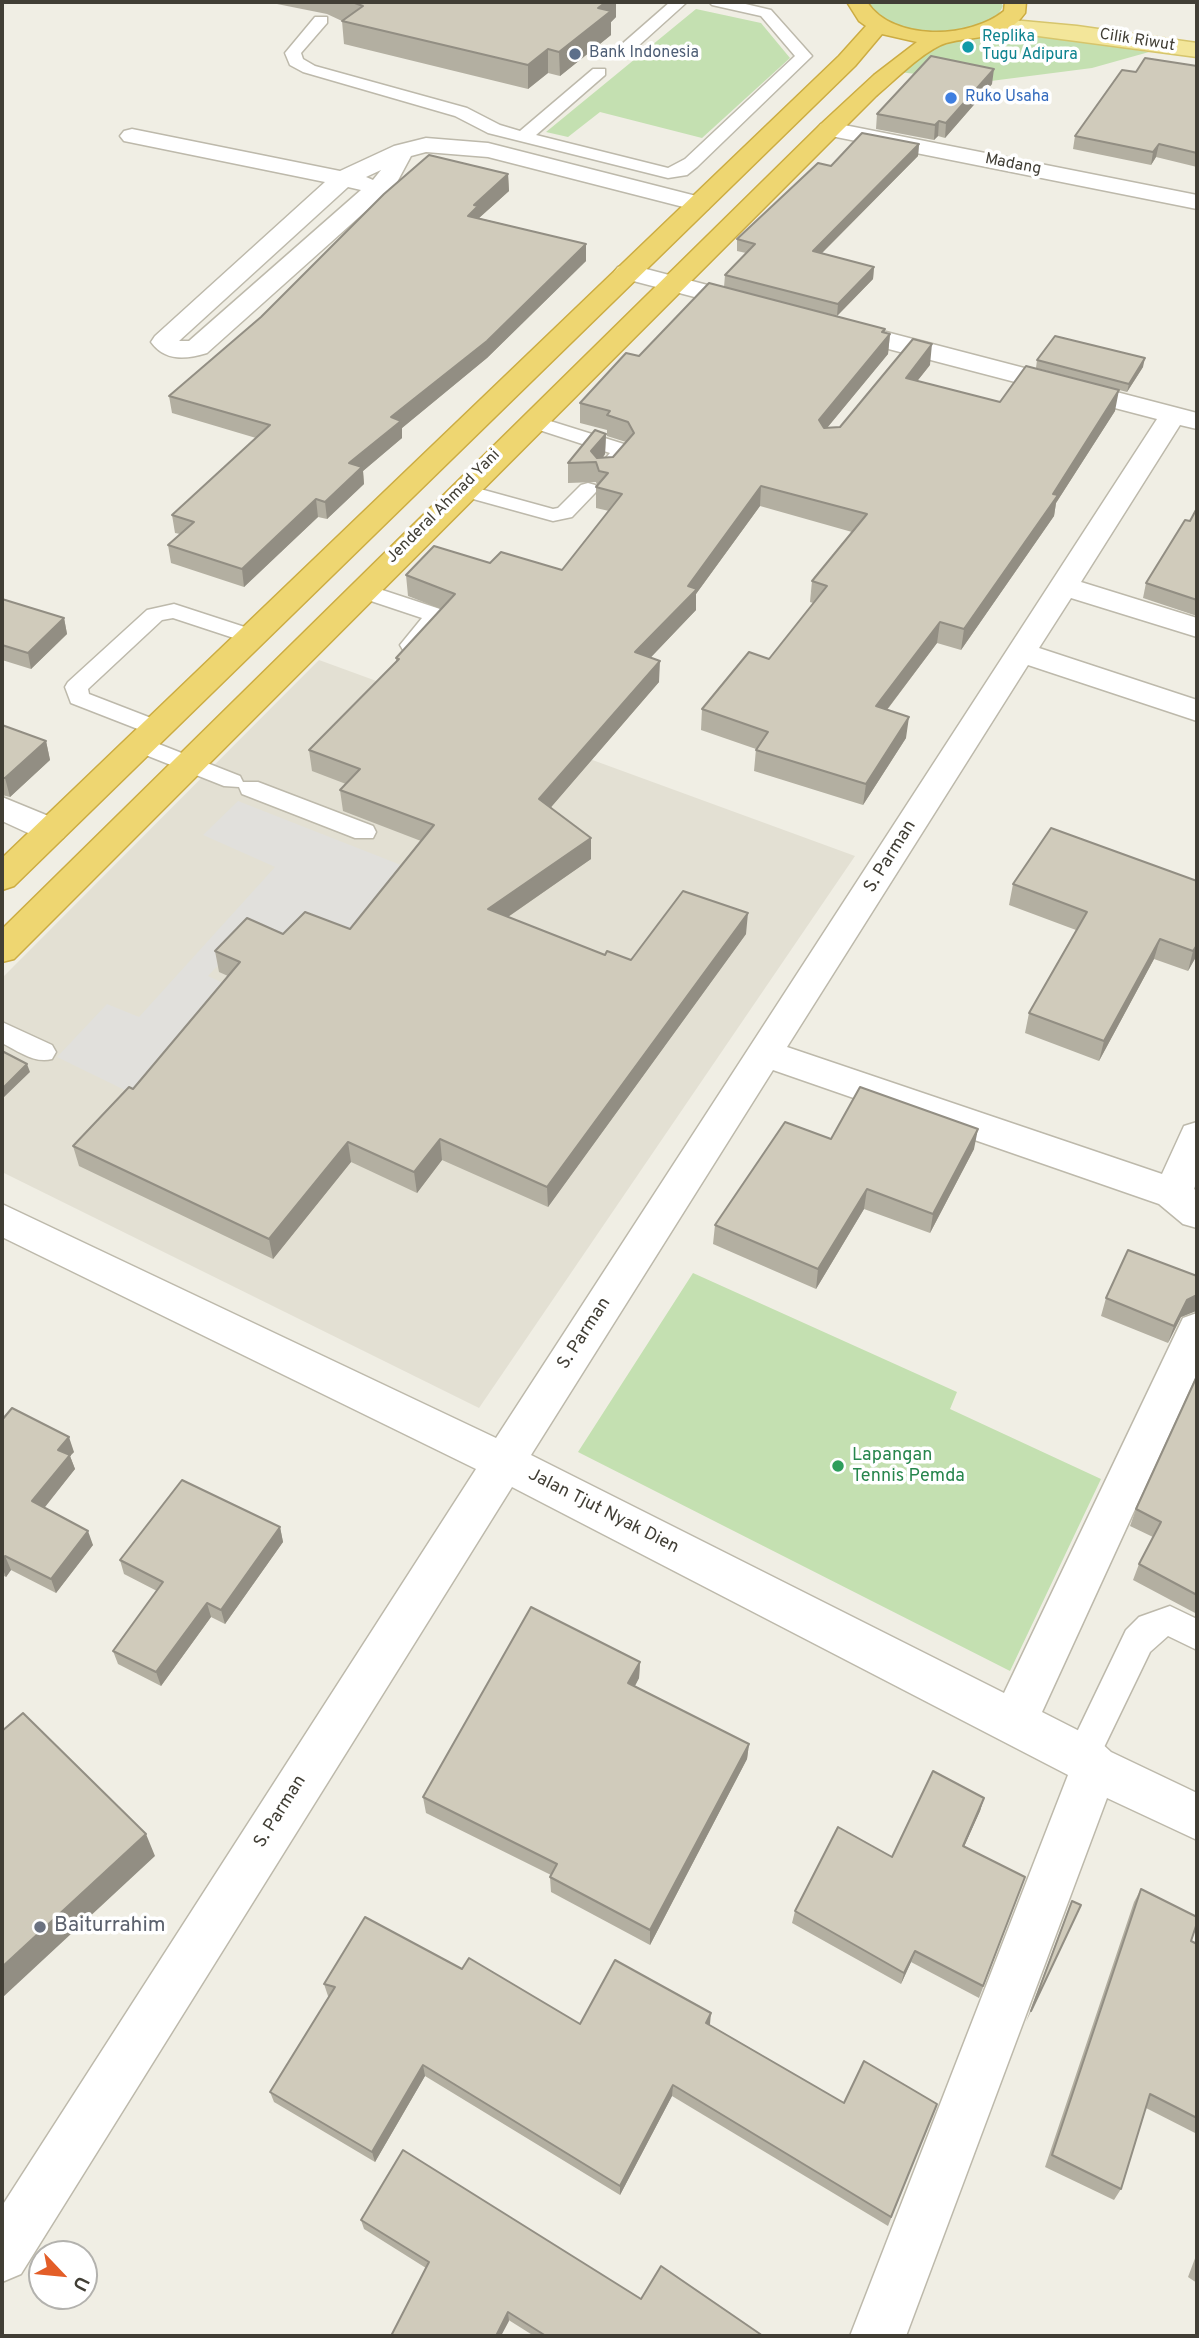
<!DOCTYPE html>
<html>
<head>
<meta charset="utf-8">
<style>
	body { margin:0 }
	#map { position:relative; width:1199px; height:2338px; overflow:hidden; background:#f0eee4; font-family:Overpass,sans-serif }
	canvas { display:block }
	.frame { position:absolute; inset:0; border:4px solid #413e35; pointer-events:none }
	.north { position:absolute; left:28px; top:2240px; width:70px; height:70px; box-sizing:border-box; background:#fff; border:2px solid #b3b2ae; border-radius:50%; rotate:116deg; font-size:19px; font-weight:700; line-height:28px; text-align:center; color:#413e35 }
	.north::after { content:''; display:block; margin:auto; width:24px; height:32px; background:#e35e28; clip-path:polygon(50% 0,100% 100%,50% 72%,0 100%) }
</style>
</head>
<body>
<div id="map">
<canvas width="1199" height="2338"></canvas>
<div class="frame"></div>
<div class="north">U</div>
</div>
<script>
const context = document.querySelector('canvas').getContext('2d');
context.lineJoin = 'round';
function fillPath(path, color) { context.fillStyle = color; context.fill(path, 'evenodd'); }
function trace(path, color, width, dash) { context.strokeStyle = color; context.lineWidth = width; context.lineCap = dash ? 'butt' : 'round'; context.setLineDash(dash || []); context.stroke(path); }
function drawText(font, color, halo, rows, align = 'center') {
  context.font = font + ' Overpass,sans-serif'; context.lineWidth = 7; context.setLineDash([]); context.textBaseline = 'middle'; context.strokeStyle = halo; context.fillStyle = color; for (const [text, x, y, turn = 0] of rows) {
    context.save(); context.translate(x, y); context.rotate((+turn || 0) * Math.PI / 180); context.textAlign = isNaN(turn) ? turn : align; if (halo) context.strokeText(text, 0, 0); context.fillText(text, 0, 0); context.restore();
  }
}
fillPath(new Path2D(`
	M319 660 855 856 479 1408 2 1172V978Z`), '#e3e0d3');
fillPath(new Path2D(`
	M864 2H1001L1003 6C986 46 882 39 864 2Z
	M696 9 761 23 790 58 702 138 600 112 568 137 546 132Z
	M1003 29 1149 52 1092 68 983 82 899 72 945 41Z
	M693 1273 957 1392 950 1409 1101 1479 1010 1671 578 1452Z`), '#c4e0b1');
fillPath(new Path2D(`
	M238 801 406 867 346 938 282 946 250 932 208 976 239 990 143 1099 57 1057 107 1004 139 1017 275 867 203 835Z`), '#e1e0dc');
const lane = new Path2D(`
	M670 2H687L626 57H614V51Z
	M709 2H737L771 10 812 56 697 167 687 175 668 178 488 133 455 116 303 72 290 65 285 53 315 17H327V23L301 53 303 59 315 66 467 108 500 125 520 131 593 69H605V75L536 135 668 168 685 159 795 56 761 16 712 5Z
	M531 415 627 445 631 453 611 476H597L594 472 610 453 524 425 521 421 524 417Z
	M588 483 595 485 598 489 595 493 572 517 553 521 455 494 452 490 462 484 553 509 558 508 581 485Z
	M361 583 440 609 444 621 419 650H403L400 645 422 618 353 595 350 590 353 585Z
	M174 604 260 632 263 637 252 644 173 618 162 620 88 689 89 694 164 723 168 728 164 733H148L71 703 65 687 68 682 147 610Z
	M141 737 240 776 243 782H258L373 826 376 832 373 838H355L242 794 239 787 224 786 133 750 129 745 133 740Z
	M2 1022 52 1045 56 1052 52 1059C35 1064 18 1051 2 1043Z
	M1170 1606 1197 1619V1650L1168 1636 1150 1652 1094 1768 1082 1773 1070 1768 1065 1757 1126 1630 1139 1617Z`);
const street = new Path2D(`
	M829 122 1197 195V209L821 134 817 129 821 124Z
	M132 129 340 171 394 146 426 138 488 143 708 199 711 204 708 209 699 211 488 157 426 152 411 156 396 184 207 353C187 359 165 362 151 342L155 336 325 182 124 141 120 136 124 131ZM381 170 373 180 366 177ZM348 187 361 190 189 341H179Z
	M627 264 761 299 765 304 761 309 752 312 618 277 614 272 618 267Z
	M840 320 1197 413V429L1180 425 1081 582 1197 618V637L1071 598 1039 648 1197 700V721L1028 665 787 1047 1162 1174 1184 1126 1197 1122V1181L1194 1189 1197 1191V1228L1183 1224 1159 1204 773 1070 531 1455 1004 1693 1183 1318 1197 1313V1374L1042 1712 1099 1741 1111 1752 1197 1793V1840L1107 1798 906 2336H850L1068 1775 512 1487 21 2274 2 2282V2206L476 1469 2 1237V1204L496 1438 1157 419 831 334 827 328 831 322Z
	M2 797 63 822 68 830 63 838 51 841 39 838 2 821Z`);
const primary = new Path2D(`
	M1001 19 1077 26 1197 43V57L993 30 990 25 993 20Z`);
const highway = new Path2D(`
	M847 2H867C893 42 970 39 1004 11L1005 2H1026L1025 13C1006 41 974 35 946 43 924 50 894 81 876 96L14 959 2 962V929L821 124 874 75 917 42 882 34 855 66 14 886 2 890V858L839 56 866 26 859 21Z`);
trace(lane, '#bdb9ab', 3);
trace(street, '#bdb9ab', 3);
trace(primary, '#d6c56c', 3);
trace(highway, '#ccac42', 3);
fillPath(lane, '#fff');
fillPath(street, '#fff');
fillPath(primary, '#f3e69a');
fillPath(highway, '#eed671');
fillPath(new Path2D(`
	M277 2H616V17L611 22V35L560 76 548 73 528 89 344 44 342 21 327 14 277 4Z
	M1197 66V167L1156 157 1151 165 1073 149 1075 136 1136 72Z
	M992 84 945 138 938 136 934 140 876 129 877 114Z
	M919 144 918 156 822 253 874 267 873 279 837 316 724 287 725 275 746 253 737 251V239L831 166Z
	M508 174 509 191 479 218 586 244V261L487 358 402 428V438L363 471 364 484 327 519 318 517 244 587 171 563 168 545 180 534 175 533 172 515 256 438 172 413 169 396Z
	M885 329 884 332 890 334 888 354 827 428 840 427 930 365 917 381 1000 402 1115 411 1056 503 1054 516 961 650 937 643 887 710 906 738 863 805 754 771 756 749 701 730 702 709 769 659 813 603 810 602 812 581 852 532 760 506 696 594V610L650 658 659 682 551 807 591 859 508 917 605 955 631 960 746 934 548 1207 442 1160 417 1193 351 1162 273 1259 79 1166 73 1146 133 1089 228 976 219 972 215 951 283 934 350 929 421 841 343 811 340 790 346 784 312 771 309 750 396 662V658L441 609 408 596 406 575 490 563 562 570 609 511 596 508V487L597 486 596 482 568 483V463L606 434 605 454 603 458 613 457 626 442 607 436V430L580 423V403L639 356Z
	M1037 360 1143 367 1127 392 1036 368Z
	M1197 508V616L1143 598 1146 583 1190 521Z
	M2 599 64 618 67 634 31 669 2 660Z
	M2 725 46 741 50 760 10 797 2 795Z
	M1051 828 1197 955 1188 971 1154 959 1099 1061 1025 1033 1029 1013 1076 930 1009 905 1013 884Z
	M831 1139 974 1149 930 1233 864 1209 816 1289 713 1244 715 1225Z
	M1197 1276V1311H1196L1181 1317 1168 1343 1101 1316 1106 1298Z
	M1197 1376V1614L1133 1580 1139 1564 1153 1537 1130 1526 1136 1509Z
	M2 1420 74 1452 70 1456 75 1469 44 1507 93 1545 56 1593 11 1570 6 1577 2 1575Z
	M280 1527 283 1542 225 1624 211 1617 161 1686 118 1664 113 1651 157 1591 124 1574 120 1560Z
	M640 1662 639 1678 635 1686 749 1744 747 1759 650 1945 551 1892 550 1877 551 1875 426 1813 423 1797Z
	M984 1798 980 1811 964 1846 1025 1877 979 1998 911 1962 901 1984 792 1923 795 1911 892 1857Z
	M1141 1889 1191 1941 1197 1944V2134L1146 2108 1121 2189 1114 2200 1045 2167 1134 1902Z
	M1072 1901 1081 1905 1026 2022 1067 1913Z
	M462 1969 580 2024 710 2025 844 2103 937 2104 888 2226 672 2096 620 2195 425 2076 375 2162 274 2102 270 2092 329 1996H328L324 1984Z
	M361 2220 641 2299 763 2336H534L364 2229Z
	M1197 2253V2283L1188 2277Z`), '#b3afa1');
fillPath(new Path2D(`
	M606 2H616V17L611 22V35L560 76 559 52 598 8Z
	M548 49V73L528 89V65Z
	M994 69 992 84 945 138 946 123Z
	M939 121 938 136 934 140 935 125Z
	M919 144 918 156 812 263 813 251Z
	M1159 144 1156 157 1151 165 1153 152Z
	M508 174 509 191 479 218 468 216 474 205Z
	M586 244V261L487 358 402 428V438L363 471 364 484 327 519 325 502 349 463 391 417Z
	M874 267 873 279 837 316 838 304Z
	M885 329 883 342 890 334 888 354 817 440 819 420Z
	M932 344 930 365 903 399 906 378Z
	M1145 358 1143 367 1127 392 1129 384Z
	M1119 390 1115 411 1056 503 1054 516 961 650 964 629Z
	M606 434 605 454 597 465 591 451Z
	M761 486 760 506 696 594V610L635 674V652L688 586Z
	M316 499 318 517 244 587 242 569Z
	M64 618 67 634 31 669 28 653Z
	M940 622 937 643 873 728 876 706Z
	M660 661 659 682 540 820 539 799Z
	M909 717 906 738 863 805 866 784Z
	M46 741 50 760 10 797 5 778Z
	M591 838V859L489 930 488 909Z
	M748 913 746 934 548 1207 547 1187Z
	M1160 939 1154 959 1099 1061 1104 1041Z
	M1197 945V955L1188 971 1193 951Z
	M27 1064 30 1072 2 1099V1089Z
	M978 1129 974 1149 930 1233 933 1214Z
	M440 1139 442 1160 417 1193 414 1172Z
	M348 1142 351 1162 273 1259 269 1239Z
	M867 1189 864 1209 816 1289 818 1269Z
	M1197 1295V1307L1196 1311 1181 1317 1168 1343 1174 1326 1187 1300Z
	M69 1437 74 1452 70 1456 75 1469 38 1516 32 1501 58 1450Z
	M280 1527 283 1542 225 1624 221 1610Z
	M88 1531 93 1545 56 1593 51 1579Z
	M5 1556 11 1570 6 1577 2 1567V1561Z
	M207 1603 211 1617 161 1686 156 1672Z
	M640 1662 639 1678 628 1699V1683Z
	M749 1744 747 1759 650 1945V1930Z
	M984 1798 980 1811 959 1858 963 1846Z
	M146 1834 155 1856 2 1998V1967Z
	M915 1951 911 1962 901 1984 904 1973Z
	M711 2013 710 2024 705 2034 706 2023Z
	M423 2065 425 2076 375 2162 372 2152Z
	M673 2085 672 2096 620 2195V2186Z
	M508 2312 509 2321 501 2336H496Z`), '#928e83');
const building = new Path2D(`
	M352 2H606L598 8 611 11 559 52 548 49 528 65 342 21 363 6Z
	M931 56 994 69 946 123 939 121 935 125 877 114Z
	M1145 58 1197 66V153L1159 144 1153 152 1075 136 1122 70 1136 72Z
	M862 133 919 144 813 251 874 267 838 304 725 275 755 244 737 239 818 163 831 166Z
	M429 155 508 174 474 205 478 206 468 216 586 244 487 341 391 417 401 421 349 463 362 467 325 502 316 499 242 569 168 545 194 522 172 515 270 425 169 396 261 317 384 194Z
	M709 283 885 329 882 332 890 334 819 420 824 428 840 427 913 339 932 344 906 378 1000 402 1026 366 1119 390 1053 494 1058 495 964 629 940 622 876 706 909 717 866 784 756 750 768 732 702 709 749 652 769 659 827 586 812 581 867 514 761 486 688 586 697 589 635 652 660 661 539 799 591 838 488 909 605 955 607 951 631 960 683 891 748 913 547 1187 440 1139 414 1172 348 1142 269 1239 73 1146 129 1087 133 1089 240 962 215 951 247 918 283 934 305 912 350 929 434 825 340 790 360 769 309 750 399 659 396 658 455 594 406 575 434 546 490 563 501 552 562 570 622 494 596 487 608 473 599 471 596 462 568 463 595 430 606 434 591 451 597 458 613 457 634 433 628 422 607 415 610 411 580 403 626 353 639 356Z
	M1055 336 1145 358 1129 384 1037 360Z
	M1197 508V600L1146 583 1185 520 1190 521Z
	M2 599 64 618 28 653 2 645Z
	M2 725 46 741 5 778H2Z
	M1051 828 1197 881V945L1193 951 1160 939 1104 1041 1029 1013 1087 912 1013 884Z
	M2 1051 27 1064 2 1089Z
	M860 1087 978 1129 933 1214 867 1189 818 1269 715 1225 785 1122 831 1139Z
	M1128 1250 1197 1276V1295L1187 1300 1174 1326 1106 1298Z
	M1197 1376V1595L1139 1564 1161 1522 1136 1509Z
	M12 1408 69 1437 58 1450 70 1455 32 1501 88 1531 51 1579 5 1556 2 1561V1420Z
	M182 1480 280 1527 221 1610 207 1603 156 1672 113 1651 163 1582 120 1560Z
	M531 1607 640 1662 628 1683 749 1744 650 1930 550 1877 557 1864 423 1797Z
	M23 1713 146 1834 2 1967V1731Z
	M933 1771 984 1798 963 1846 1025 1877 983 1986 915 1951 904 1973 795 1911 838 1827 892 1857Z
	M1141 1889 1197 1917V1923L1191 1941 1197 1944V2118L1150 2094 1121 2189 1052 2155Z
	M1072 1901 1081 1905 1031 2011Z
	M365 1917 462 1969 469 1958 580 2024 615 1960 711 2013 706 2023 844 2103 864 2061 937 2104 891 2217 673 2085 620 2186 423 2065 372 2152 270 2092 335 1987 324 1984Z
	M403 2150 641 2299 661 2266 763 2336H546L508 2312 496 2336H391L429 2262 361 2220Z`);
fillPath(building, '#d0cbbb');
trace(building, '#928e83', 2);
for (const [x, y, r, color] of [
	[968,47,7,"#0f9aa8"],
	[575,54,7,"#5c6f8a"],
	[951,98,7,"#3f7fe0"],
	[838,1466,7,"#2e9e5b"],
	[40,1927,7,"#6b7280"]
]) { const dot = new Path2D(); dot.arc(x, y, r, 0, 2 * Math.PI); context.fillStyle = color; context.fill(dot); trace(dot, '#fff', 2.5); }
drawText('16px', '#0d838f', '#fff', [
	["Replika",982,38],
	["Tugu Adipura",982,56]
], 'left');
drawText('16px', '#413e35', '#fff', [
	["Cilik Riwut",1137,41,9],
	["Madang",1013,165,11],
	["Jenderal Ahmad Yani",444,507,-45]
]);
drawText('16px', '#4e5e75', '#fff', [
	["Bank Indonesia",589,54]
], 'left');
drawText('16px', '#366cbe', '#fff', [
	["Ruko Usaha",965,98]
], 'left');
drawText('18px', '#413e35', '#fff', [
	["S. Parman",891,857,-58],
	["S. Parman",585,1334,-57],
	["Jalan Tjut Nyak Dien",603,1512,27],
	["S. Parman",281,1812,-58]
]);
drawText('18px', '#27864d', '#fff', [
	["Lapangan",852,1456],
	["Tennis Pemda",852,1477]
], 'left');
drawText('21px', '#5b616d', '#fff', [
	["Baiturrahim",54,1927]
], 'left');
</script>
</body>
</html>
